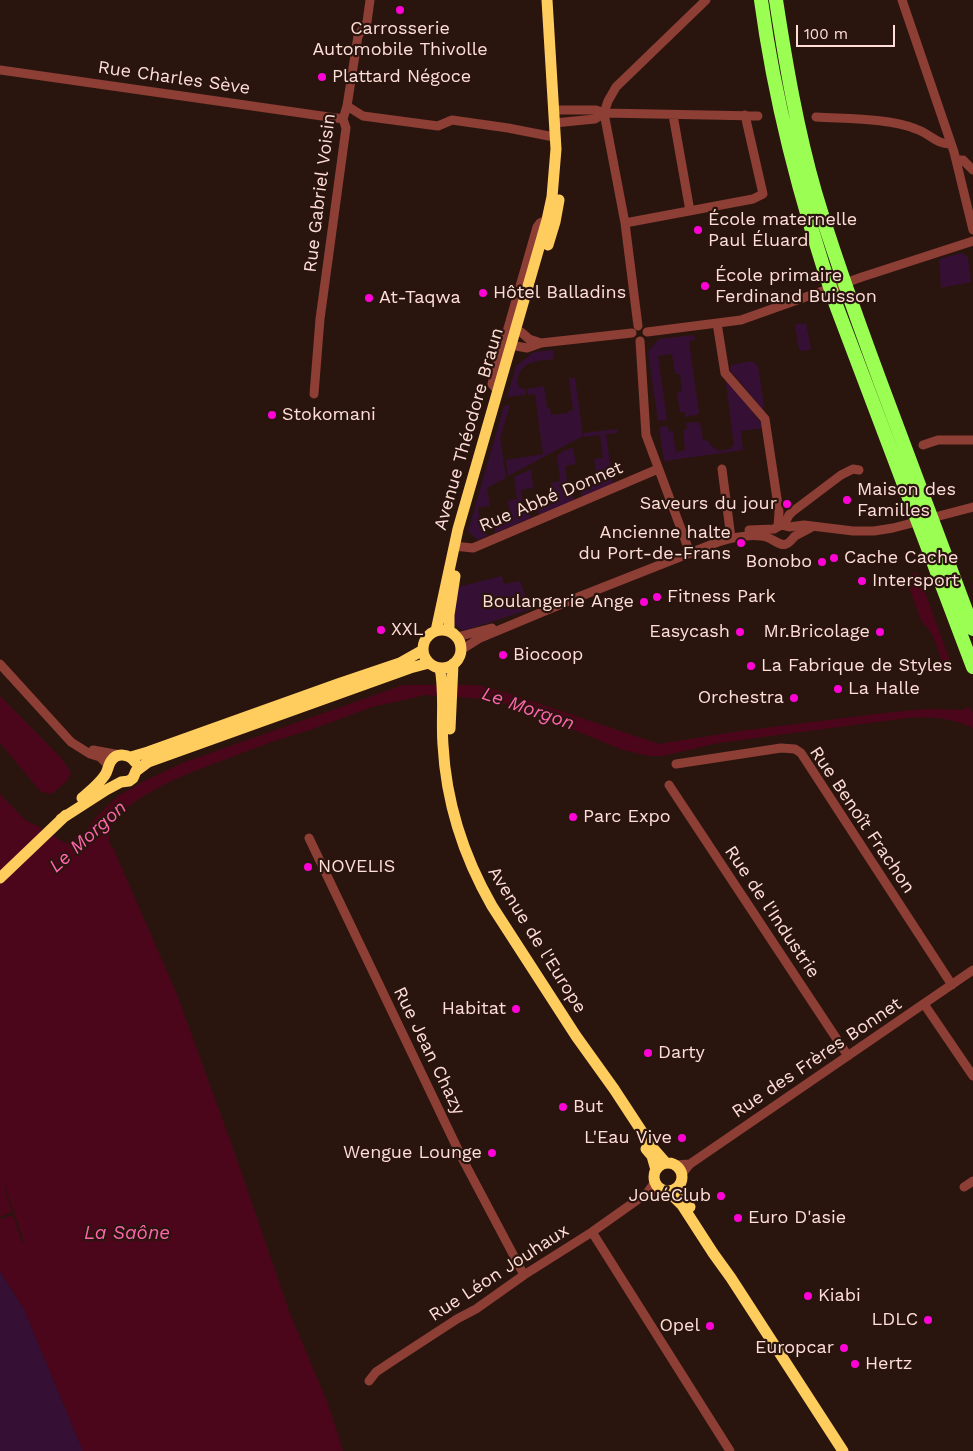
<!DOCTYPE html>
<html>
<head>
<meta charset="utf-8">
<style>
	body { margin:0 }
	#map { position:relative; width:973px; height:1451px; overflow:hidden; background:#2a150e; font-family:"Work Sans",sans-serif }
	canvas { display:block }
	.scale { position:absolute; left:796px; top:25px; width:99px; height:22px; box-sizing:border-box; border:2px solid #ffded7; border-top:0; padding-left:6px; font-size:15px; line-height:18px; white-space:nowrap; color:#ffded7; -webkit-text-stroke:4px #2a150e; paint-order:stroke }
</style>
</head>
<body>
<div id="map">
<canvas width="973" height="1451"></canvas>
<div class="scale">100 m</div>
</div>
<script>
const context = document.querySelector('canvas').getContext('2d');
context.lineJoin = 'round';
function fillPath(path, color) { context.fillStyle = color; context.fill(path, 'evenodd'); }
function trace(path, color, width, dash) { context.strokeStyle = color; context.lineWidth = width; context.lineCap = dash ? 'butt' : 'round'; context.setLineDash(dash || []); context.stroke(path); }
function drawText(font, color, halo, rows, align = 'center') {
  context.font = font + ' "Work Sans",sans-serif'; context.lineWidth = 4.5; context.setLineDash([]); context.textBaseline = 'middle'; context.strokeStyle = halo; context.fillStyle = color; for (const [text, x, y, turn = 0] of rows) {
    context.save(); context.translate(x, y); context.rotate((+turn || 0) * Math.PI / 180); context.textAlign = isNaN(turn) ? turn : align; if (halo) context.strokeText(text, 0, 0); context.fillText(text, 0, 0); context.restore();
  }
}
fillPath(new Path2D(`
	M962 253 968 257 971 282 941 288 939 259Z
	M806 323 811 348 809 350 801 351 799 349 795 326 796 324Z
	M694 335 695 340 689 341 699 413 696 415 685 417V412H680L677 392 682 391 680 374H675L672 354 658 356 667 420 658 421 648 352 659 339Z
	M553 350 554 359C539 361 523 360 518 377 516 382 517 384 520 388L525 389 526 395 507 397 516 366 534 352Z
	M752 361 758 366 764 406 762 409 730 370 731 365Z
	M569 378H575L583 436 508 476 506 460 543 454 535 394 528 395 527 389 544 386 547 408H550L551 415 568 413V411L573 410Z
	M727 380 761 423 764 428 741 431 743 450 664 461 659 427 668 426 669 432 673 431 674 442 676 452 685 450 683 430 687 429 686 423 696 422 699 423 701 426 703 440 709 441V444L719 451 730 449 734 445 726 384Z
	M510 405 500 438 506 478 487 488 490 506 478 508 481 531 486 530 487 536 478 540 468 531 504 406Z
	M617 429 618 433 606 434 613 485 582 498 581 491 591 489 590 482 597 480 594 459 603 458 600 435 584 437V433Z
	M570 448H573L576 464 565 466 568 490H573L574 501 539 515 538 507 554 504 551 483 560 481 557 455Z
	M531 469 533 488 521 490 524 513H530L531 518 495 533 494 525 511 522 508 501 517 499 514 477Z
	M502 576 504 584 520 581 531 609 463 631 452 622 458 587Z
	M0 1271 24 1309 83 1451H0Z`), '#351034');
fillPath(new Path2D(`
	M916 572 919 576 950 661 943 663 932 634 921 620 908 584 912 574Z
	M403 685H473L482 686 504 692 659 744 740 731 884 713 926 709 966 710 965 707 970 708 973 713V728C952 718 931 716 907 718L718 743 663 756H649L623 750 515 706 475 698 423 695 417 697 372 707 310 730 274 741 192 772 169 782 145 795 131 804 111 823 109 843 113 848 176 992 235 1154 289 1311 328 1404 343 1451H83L24 1309 0 1271V794L26 821 42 828 40 832 47 839 52 834 63 842 68 843 85 832 97 816 118 796 146 780 185 762Z
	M0 696 62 759 71 773 67 781 52 794 41 792 0 743Z`), '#4c061b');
fillPath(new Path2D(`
	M4 1186H5L24 1242 22 1243 13 1215 0 1219V1217L12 1212Z`), '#2a150e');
trace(new Path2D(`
	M902 0 954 152 973 230
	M0 70 343 119
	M347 106 363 116 438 126 452 120 508 128 554 137
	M553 110H596L604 113 758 116
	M604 113 625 223 638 326
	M604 113 608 101 616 87 706 0
	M673 115 690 211
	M816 117C846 119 890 118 916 129 929 133 937 145 951 144
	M554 123 595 119 604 113
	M956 160H963L973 170
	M625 223 753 199 763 194 745 115
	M717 323 725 373 765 419 779 512 778 526
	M521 332 529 339 541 343
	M647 332 741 320 862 277 973 241
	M640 341 646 435 690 553
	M516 346 527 348 541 343 632 333
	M497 390 492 384 537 227 540 223 547 220
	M314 394 320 319 346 128 343 119 347 106 358 36 367 22 370 0
	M923 445 938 440H973
	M722 469 731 538
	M784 525 789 515 792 512 841 475 853 469 859 470
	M749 530 774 529 781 525 789 527 804 525 853 531H874L893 528 973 507
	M454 546 473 548 658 469
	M457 637 492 628
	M461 650 480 638 576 598 718 542C731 538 747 534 761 536 771 536 779 547 786 544 790 543 792 539 795 536 801 533 807 530 812 527
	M0 664 71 742 90 754 100 757 109 766
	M93 750 120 755
	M676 764 781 748 795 749 801 753 952 985
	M669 785 848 1056
	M309 838 462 1158 524 1275
	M924 1004 973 1076
	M676 1165 690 1164 973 970
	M682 1174 690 1164
	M964 1187 973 1181
	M647 1193 662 1190
	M592 1232 730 1451
	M369 1381 376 1372 391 1362 457 1319 476 1309 524 1275 592 1232 647 1193 655 1182`), '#8d3e35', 9);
trace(new Path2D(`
	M548 245 555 222 559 200
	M423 649a19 19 0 1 1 38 0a19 19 0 1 1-38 0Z
	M436 631 458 529 547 220 552 197 556 149 547 0
	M449 631V615L455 576
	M440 668C445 693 441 719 443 745 446 801 464 857 492 906L576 1036 614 1089 652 1147 666 1163
	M450 729 453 664
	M131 757 148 752 338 684 400 663 423 650
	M82 798C90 791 99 784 105 775 108 771 108 765 111 761 117 752 129 754 135 762
	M61 819 106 790 121 782 129 781 133 778 136 771 148 762 410 668 429 663
	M0 878 66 815
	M646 1149 652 1156 656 1170
	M654 1177a14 14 0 1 1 28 0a14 14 0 1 1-28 0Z
	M680 1186 686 1202 690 1207
	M669 1192 682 1205 713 1253 731 1278 843 1451`), '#ffcd5e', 11);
trace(new Path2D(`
	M761 0C775 104 802 206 836 305L973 667
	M776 0C786 65 797 129 815 192 834 256 857 319 880 381 911 464 942 546 973 629`), '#9aff52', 14);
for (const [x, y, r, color] of [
	[400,10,5,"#ff03d6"],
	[322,77,5,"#ff03d6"],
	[698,230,5,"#ff03d6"],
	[705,286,5,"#ff03d6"],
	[483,293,5,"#ff03d6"],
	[369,298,5,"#ff03d6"],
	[272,415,5,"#ff03d6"],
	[847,500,5,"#ff03d6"],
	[787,504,5,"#ff03d6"],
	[741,543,5,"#ff03d6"],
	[834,558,5,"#ff03d6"],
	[822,562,5,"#ff03d6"],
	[862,581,5,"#ff03d6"],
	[657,597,5,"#ff03d6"],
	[644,602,5,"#ff03d6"],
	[381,630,5,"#ff03d6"],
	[740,632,5,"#ff03d6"],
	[880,632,5,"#ff03d6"],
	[503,655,5,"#ff03d6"],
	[751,666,5,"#ff03d6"],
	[838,689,5,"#ff03d6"],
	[794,698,5,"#ff03d6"],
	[573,817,5,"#ff03d6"],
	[308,867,5,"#ff03d6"],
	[516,1009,5,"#ff03d6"],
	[648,1053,5,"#ff03d6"],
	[563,1107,5,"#ff03d6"],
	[682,1138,5,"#ff03d6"],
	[492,1153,5,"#ff03d6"],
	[721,1196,5,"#ff03d6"],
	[738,1218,5,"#ff03d6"],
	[808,1296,5,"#ff03d6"],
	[928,1320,5,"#ff03d6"],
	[710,1326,5,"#ff03d6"],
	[844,1348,5,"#ff03d6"],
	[855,1364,5,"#ff03d6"]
]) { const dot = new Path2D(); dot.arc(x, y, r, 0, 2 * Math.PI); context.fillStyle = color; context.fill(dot); trace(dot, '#2a150e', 2); }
drawText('18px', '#ffded7', '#2a150e', [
	["Carrosserie",400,29,"center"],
	["Automobile Thivolle",400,50,"center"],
	["Plattard Négoce",332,77],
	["École maternelle",708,220],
	["Paul Éluard",708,241],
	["École primaire",715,276],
	["Ferdinand Buisson",715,297],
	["Hôtel Balladins",493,293],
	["At-Taqwa",379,298],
	["Stokomani",282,415],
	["Maison des",857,490],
	["Familles",857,511],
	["Saveurs du jour",777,504,"right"],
	["Ancienne halte",731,533,"right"],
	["du Port-de-Frans",731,554,"right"],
	["Cache Cache",844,558],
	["Bonobo",812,562,"right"],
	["Intersport",872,581],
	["Fitness Park",667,597],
	["Boulangerie Ange",634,602,"right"],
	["XXL",391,630],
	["Easycash",730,632,"right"],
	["Mr.Bricolage",870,632,"right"],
	["Biocoop",513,655],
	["La Fabrique de Styles",761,666],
	["La Halle",848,689],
	["Orchestra",784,698,"right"],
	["Parc Expo",583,817],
	["NOVELIS",318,867],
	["Habitat",506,1009,"right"],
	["Darty",658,1053],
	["But",573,1107],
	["L'Eau Vive",672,1138,"right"],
	["Wengue Lounge",482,1153,"right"],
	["JouéClub",711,1196,"right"],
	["Euro D'asie",748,1218],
	["Kiabi",818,1296],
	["LDLC",918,1320,"right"],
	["Opel",700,1326,"right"],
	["Europcar",834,1348,"right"],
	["Hertz",865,1364]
], 'left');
drawText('18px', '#ffded7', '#2a150e', [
	["Rue Charles Sève",174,78,8],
	["Rue Gabriel Voisin",320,193,-83],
	["Avenue Théodore Braun",469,429,-74],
	["Rue Abbé Donnet",551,497,-23],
	["Rue Benoît Frachon",862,820,56],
	["Rue de l'Industrie",772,912,56],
	["Avenue de l'Europe",537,940,58],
	["Rue Jean Chazy",429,1051,64],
	["Rue des Frères Bonnet",817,1058,-34],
	["Rue Léon Jouhaux",499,1273,-33]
]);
drawText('italic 19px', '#ff65ae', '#2a150e', [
	["Le Morgon",528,709,19],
	["Le Morgon",88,837,-42],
	["La Saône",127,1233]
]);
</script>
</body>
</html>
